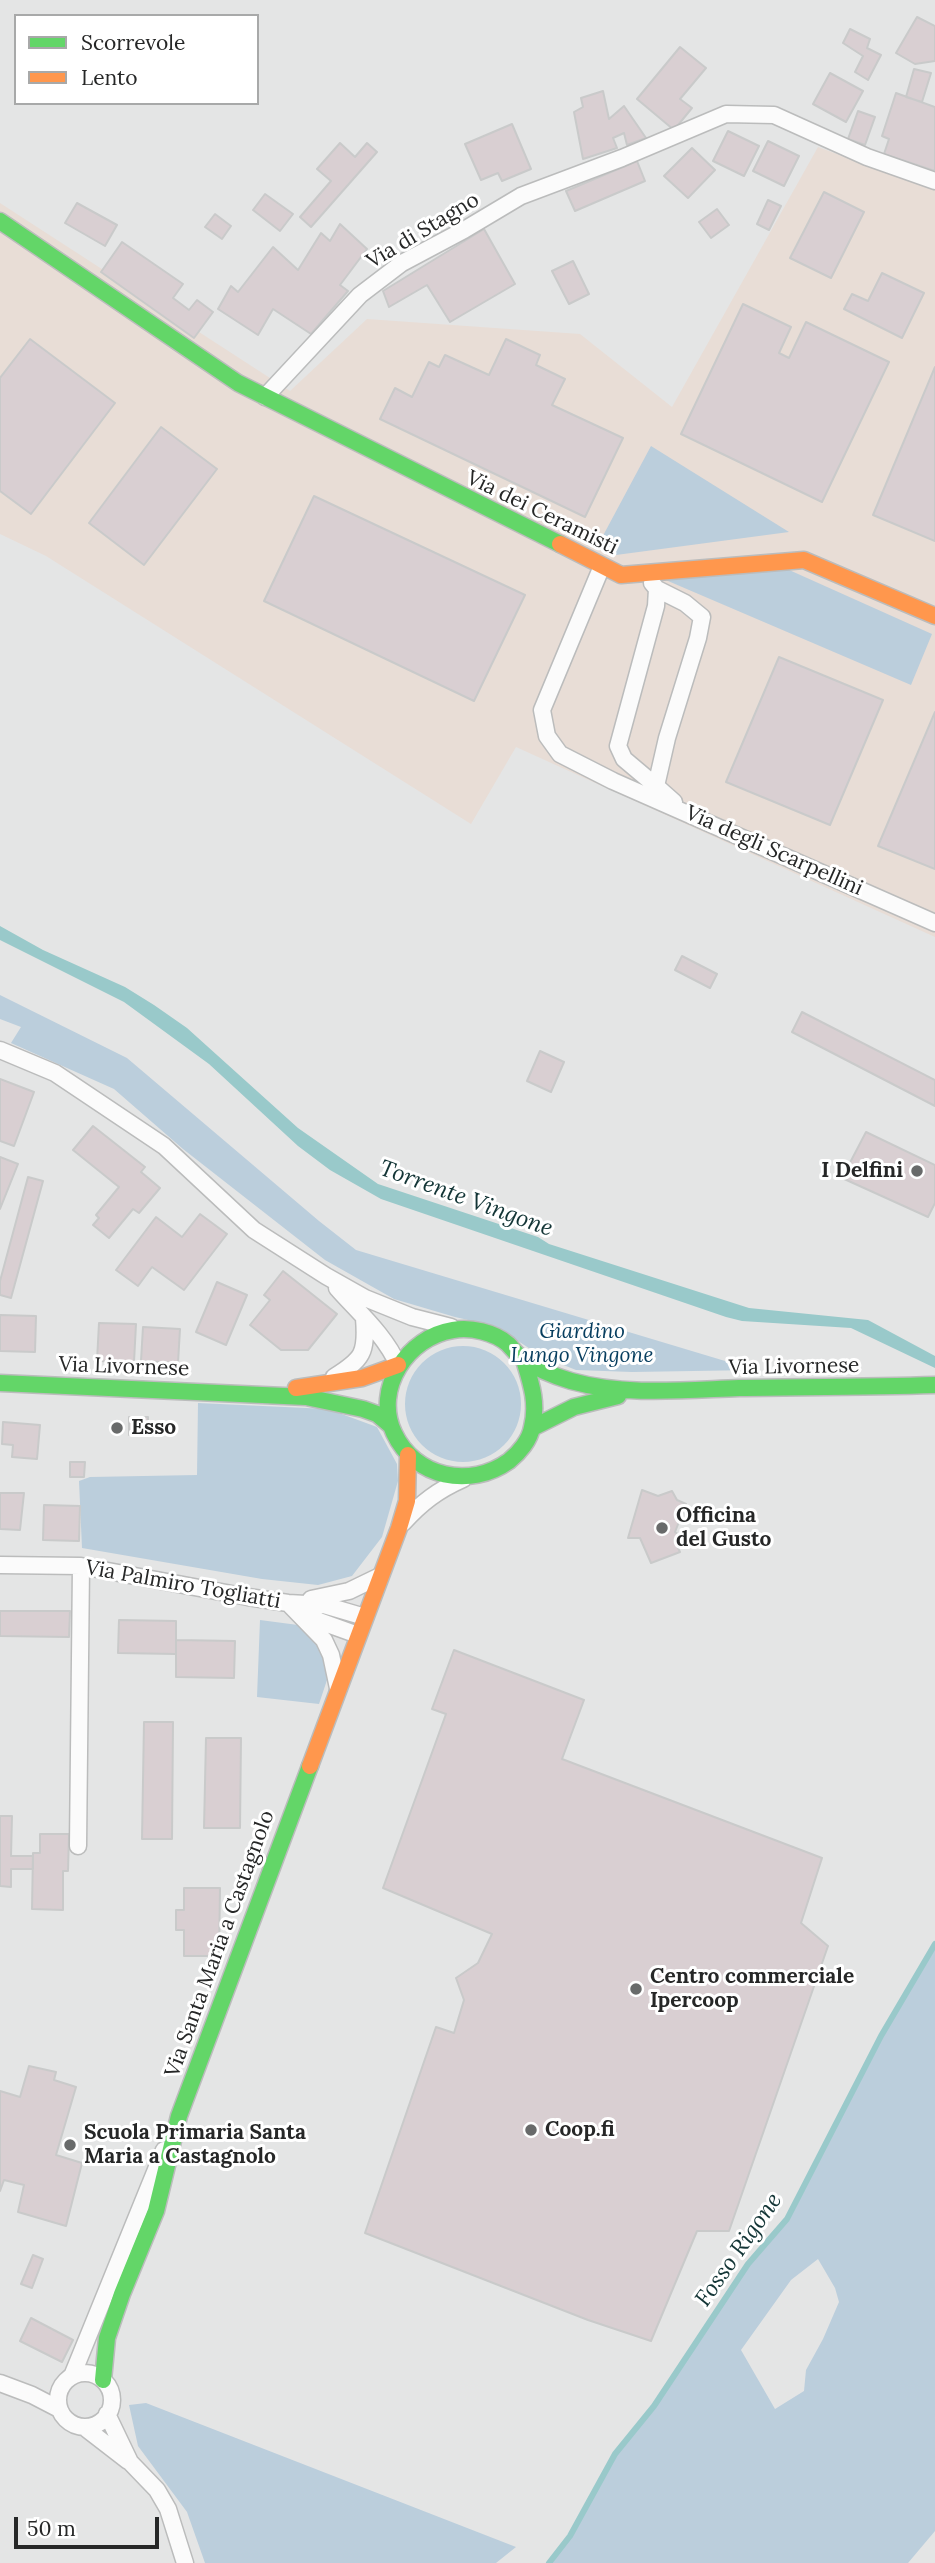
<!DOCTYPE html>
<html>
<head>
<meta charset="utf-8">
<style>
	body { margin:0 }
	#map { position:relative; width:935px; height:2563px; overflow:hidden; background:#e4e5e5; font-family:Lora,serif }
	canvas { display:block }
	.legend { position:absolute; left:14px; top:14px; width:245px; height:91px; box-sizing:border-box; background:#fff; border:2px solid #a8a9a9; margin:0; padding:9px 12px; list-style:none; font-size:21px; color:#262727 }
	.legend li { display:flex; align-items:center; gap:14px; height:35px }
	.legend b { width:35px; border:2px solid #a8a9a9 }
	.scale { position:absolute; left:14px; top:2517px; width:145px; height:32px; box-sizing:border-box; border:4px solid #262727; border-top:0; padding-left:9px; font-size:21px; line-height:24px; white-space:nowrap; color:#262727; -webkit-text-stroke:5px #fff; paint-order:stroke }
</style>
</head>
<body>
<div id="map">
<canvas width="935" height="2563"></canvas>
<ul class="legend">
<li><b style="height:9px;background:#63d668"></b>Scorrevole</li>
<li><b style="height:9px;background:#ff974d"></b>Lento</li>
</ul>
<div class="scale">50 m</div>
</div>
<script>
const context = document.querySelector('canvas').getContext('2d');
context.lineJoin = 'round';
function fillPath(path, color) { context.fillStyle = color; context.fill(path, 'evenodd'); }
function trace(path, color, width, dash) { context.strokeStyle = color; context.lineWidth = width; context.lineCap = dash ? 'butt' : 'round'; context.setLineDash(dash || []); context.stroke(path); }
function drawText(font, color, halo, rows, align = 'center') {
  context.font = font + ' Lora,serif'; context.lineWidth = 6; context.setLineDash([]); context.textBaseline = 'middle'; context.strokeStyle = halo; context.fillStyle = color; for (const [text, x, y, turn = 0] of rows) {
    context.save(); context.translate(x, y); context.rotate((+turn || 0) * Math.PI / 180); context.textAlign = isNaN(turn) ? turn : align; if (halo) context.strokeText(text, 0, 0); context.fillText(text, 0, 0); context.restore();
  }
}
fillPath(new Path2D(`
	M818 147 935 190V937L516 747 471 824 46 556 0 534V203L290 391 367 319 580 334 672 407Z`), '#e8ddd6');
fillPath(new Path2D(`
	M651 446 789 532 616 555 598 545Z
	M778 565 932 634 911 685 654 575Z
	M0 995 127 1058 319 1221 356 1250 755 1370 632 1372 576 1370 541 1356 495 1326 455 1317 394 1299 325 1260 183 1149 114 1089 11 1043 21 1027 0 1019Z
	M405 1404a58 58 0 1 1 116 0a58 58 0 1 1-116 0Z
	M198 1403 328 1409 377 1427 397 1464 398 1481 382 1537 352 1576 318 1585 262 1579 82 1548 79 1481 90 1477 197 1475Z
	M260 1620 298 1625 312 1637 324 1658 327 1680 319 1704 257 1697Z
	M935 1944V2531L908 2563H549L570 2536 615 2454 654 2406 748 2264 787 2219 881 2036ZM818 2259 835 2288 839 2302 823 2339 806 2370 804 2391 775 2409 741 2350 791 2280Z
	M146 2403 516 2547 496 2563H205L187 2512 138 2446 129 2405Z`), '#bbcedc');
fillPath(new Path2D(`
	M0 926 43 950 125 987 154 1005 187 1028 298 1128 378 1184 538 1237 549 1244 749 1308 868 1320 935 1356V1368L851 1328 742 1321 726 1317 381 1199 330 1170 298 1146 209 1064 124 1002 0 940Z`), '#99c9ca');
trace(new Path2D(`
	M549 2563 570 2536 615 2454 654 2406 748 2264 787 2219 881 2036 935 1944`), '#99c9ca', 6);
const building = new Path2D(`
	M917 17 935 26V61L915 64 896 53Z
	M850 29 870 39 867 48 881 55 868 80 855 72 863 56 843 43Z
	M680 47 706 68 680 99 692 108 674 130 637 99Z
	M914 69 931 73 922 102 906 97Z
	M830 73 863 91 846 122 813 104Z
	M603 91 609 119 624 106 646 138 627 145 624 133 613 138 617 148 583 159 574 112 583 107 581 98Z
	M896 93 935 107V171L884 154 889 139 882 136Z
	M858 111 875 117 865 145 848 139Z
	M512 124 531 169 502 181 498 173 481 180 465 144Z
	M728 131 759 146 744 176 713 161Z
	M768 141 799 156 784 186 753 171Z
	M340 143 355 157 367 143 377 152 311 227 300 217 331 181 317 169Z
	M692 148 715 170 688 198 664 176Z
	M637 161 645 181 575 211 566 191Z
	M824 192 864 212 831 278 790 258Z
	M265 194 293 214 280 231 253 210Z
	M768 200 781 206 769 230 757 224Z
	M77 203 117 225 105 246 65 223Z
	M717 209 729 225 711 238 699 222Z
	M215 214 231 226 222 239 205 227Z
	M340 224 367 249 340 285 348 291 311 334 273 309 258 335 218 309 231 286 238 292 273 247 298 270 321 233 330 241Z
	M484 229 515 284 450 322 427 285 389 307 383 291Z
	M122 242 183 284 173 298 189 310 197 300 213 312 194 338 101 272Z
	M573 261 589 294 569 304 552 271Z
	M882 273 924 293 902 338 844 309 852 294 868 301Z
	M743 304 791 327 779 353 789 358 806 322 889 362 822 502 681 434Z
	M30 339 115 403 31 514 0 491V378Z
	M506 339 540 355 536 365 565 379 552 405 623 438 585 517 380 419 395 388 412 397 429 362 439 367 445 355 489 375Z
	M935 367V541L873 515Z
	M161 427 217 469 144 565 89 523Z
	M314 496 525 595 474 701 264 601Z
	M779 657 883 700 830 825 726 782Z
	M935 712V869L878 846Z
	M682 956 717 974 710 988 675 970Z
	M802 1012 935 1080V1106L792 1032Z
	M540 1051 564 1062 551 1092 527 1081Z
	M0 1079 34 1092 14 1146 0 1141Z
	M93 1126 145 1167 141 1172 160 1188 139 1213 133 1209 109 1238 93 1225 99 1218 96 1215 119 1187 73 1150Z
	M866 1132 935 1165V1203L928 1217 842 1178Z
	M0 1157 18 1164 0 1209Z
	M28 1177 43 1181 11 1298 0 1295V1281Z
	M200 1214 227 1234 184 1290 152 1267 138 1286 116 1270 156 1217 182 1237Z
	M283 1271 337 1314 308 1350H281L250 1325 270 1300 264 1295Z
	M217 1282 247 1295 226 1345 196 1332Z
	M0 1315 36 1316 35 1352 0 1351Z
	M99 1323 136 1324 134 1362 97 1361Z
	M143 1327 180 1329 178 1363 141 1361Z
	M129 1417H148V1436L129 1435Z
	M3 1422 40 1425 37 1459 12 1457 13 1445 2 1444Z
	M70 1462H85L84 1477H70Z
	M642 1490 658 1496 672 1491 677 1500 686 1504 675 1532 679 1535 674 1540 680 1552 651 1563 640 1538H628Z
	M0 1493H24L20 1530 0 1529Z
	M44 1505 80 1506 79 1541 43 1540Z
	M0 1611H70L69 1637 0 1636Z
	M119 1620 176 1621V1654L118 1653Z
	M176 1640 235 1641 234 1678 176 1677Z
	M454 1650 584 1700 562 1759 822 1858 801 1923 828 1946 729 2231H697L651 2341 588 2320 365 2233 436 2027 454 2033 464 2000 456 1978 478 1963 492 1934 383 1888 446 1714 432 1709Z
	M144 1722H173L172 1839H142Z
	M206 1738H241L240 1828H204Z
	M0 1816H12L11 1856H33V1869H11V1887L0 1886Z
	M40 1834H69L68 1871H63V1910L32 1909 33 1853H40Z
	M184 1888H220L219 1956H184V1930H176V1910H184Z
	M29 2066 56 2072 54 2080 76 2087 56 2155 82 2163 66 2226 18 2212 24 2185 4 2180 0 2191V2091L20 2097Z
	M33 2255 43 2259 32 2288 21 2284Z
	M31 2318 73 2340 62 2362 20 2341Z`);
fillPath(building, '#d9cfd2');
trace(building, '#c9caca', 2);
const street = new Path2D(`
	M265 397 360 295 402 263 464 230 521 196 622 158 726 114 774 115 867 157 935 181
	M602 566 542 710 547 736 560 754 613 781 935 923
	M652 583 657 589 656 606 618 746 624 759 656 786
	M657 589 685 603 702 617 698 638 667 738 656 786 674 802
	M0 1050 55 1073 164 1146 254 1230 326 1276 365 1298 412 1317 451 1327
	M337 1288C358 1312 385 1335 398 1365
	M334 1377C363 1359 367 1353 364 1318
	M403 1523C421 1503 438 1490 463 1479
	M0 1565 81 1566 248 1597 288 1603 324 1605 365 1617
	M311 1599 349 1591 380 1576
	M288 1603 324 1640 331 1655 338 1688
	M302 1611 319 1621 358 1635
	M78 1846 81 1566
	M58 2400a27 27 0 1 1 54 0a27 27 0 1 1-54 0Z
	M72 2376 164 2150
	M0 2383 32 2395 59 2409
	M107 2414 130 2462 157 2490 168 2509 185 2563
	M84 2427 128 2461`);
const fast = new Path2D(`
	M0 221 238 383 560 544
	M524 1360C531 1383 538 1403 532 1427 530 1440 519 1453 509 1461 470 1489 415 1478 394 1433 373 1388 408 1337 453 1330 471 1327 494 1332 508 1344 513 1349 517 1355 523 1359 537 1369 554 1376 571 1381 624 1396 684 1390 739 1388 805 1387 870 1387 935 1385
	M0 1383 306 1397 363 1409 377 1414 390 1425
	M534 1427 574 1407 618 1396
	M103 2380 107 2338 122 2294 156 2211 179 2116 310 1766`);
const slow = new Path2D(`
	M560 544 621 575 804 560 935 616
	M296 1388 362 1378 398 1365
	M310 1766 399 1528 407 1501 408 1455`);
trace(street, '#bbbcbc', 19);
trace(fast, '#bbbcbc', 19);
trace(slow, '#bbbcbc', 19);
trace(street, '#fbfbfb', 16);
trace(fast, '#63d668', 16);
trace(slow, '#ff974d', 16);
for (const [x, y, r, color] of [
	[917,1171,7,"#686a6a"],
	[117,1428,7,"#686a6a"],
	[662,1528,7,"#686a6a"],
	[636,1989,7,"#686a6a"],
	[531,2130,7,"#686a6a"],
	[70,2145,7,"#686a6a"]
]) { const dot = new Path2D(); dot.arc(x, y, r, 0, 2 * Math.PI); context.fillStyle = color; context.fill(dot); trace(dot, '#fff', 2.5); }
drawText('21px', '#262727', '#fff', [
	["Via di Stagno",423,231,-31],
	["Via dei Ceramisti",542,513,26],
	["Via degli Scarpellini",774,851,24],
	["Via Livornese",124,1367,2],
	["Via Livornese",794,1367,-1],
	["Via Palmiro Togliatti",183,1585,10],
	["Via Santa Maria a Castagnolo",220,1944,-70]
]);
drawText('bold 21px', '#262727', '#fff', [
	["I Delfini",903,1171,"right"],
	["Esso",131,1428],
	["Officina",676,1516],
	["del Gusto",676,1540],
	["Centro commerciale",650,1977],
	["Ipercoop",650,2001],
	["Coop.fi",545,2130],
	["Scuola Primaria Santa",84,2133],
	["Maria a Castagnolo",84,2157]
], 'left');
drawText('italic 21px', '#073e5f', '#fff', [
	["Giardino",582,1332],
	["Lungo Vingone",582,1356]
]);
drawText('italic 23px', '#133536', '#fff', [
	["Torrente Vingone",466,1199,20],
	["Fosso Rigone",739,2250,-55]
]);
</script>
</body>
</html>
